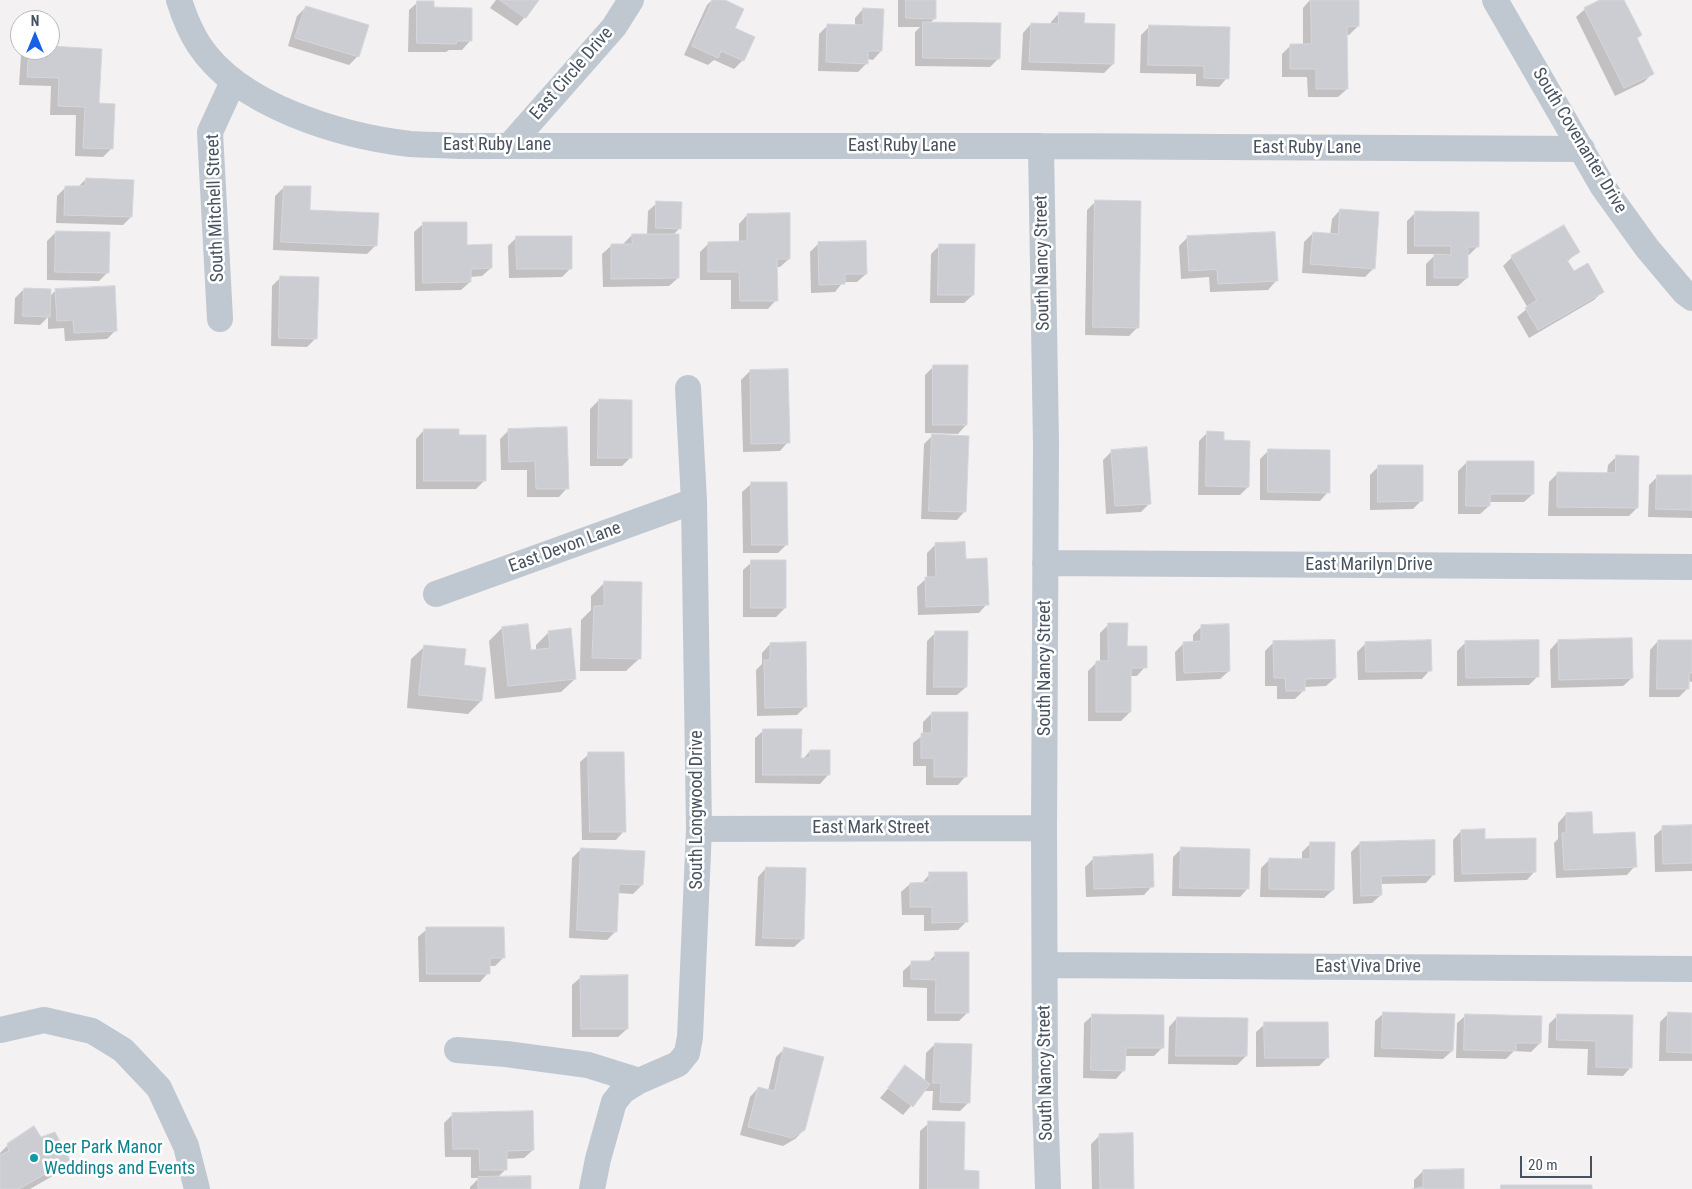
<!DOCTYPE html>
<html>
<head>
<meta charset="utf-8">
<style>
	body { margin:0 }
	#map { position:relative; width:1692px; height:1189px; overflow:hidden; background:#f3f1f1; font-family:"Roboto Condensed",sans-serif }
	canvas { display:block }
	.north { position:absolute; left:10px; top:10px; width:50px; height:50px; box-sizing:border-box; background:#fff; border:1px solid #b6babf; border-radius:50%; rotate:0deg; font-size:14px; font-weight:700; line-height:20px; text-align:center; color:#48525f }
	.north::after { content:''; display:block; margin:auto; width:18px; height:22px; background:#1760e7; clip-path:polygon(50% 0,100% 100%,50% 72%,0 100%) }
	.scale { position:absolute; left:1520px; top:1156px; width:72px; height:22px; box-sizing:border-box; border:2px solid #48525f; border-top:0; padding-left:6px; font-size:15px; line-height:18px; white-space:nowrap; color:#48525f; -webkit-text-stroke:4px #fff; paint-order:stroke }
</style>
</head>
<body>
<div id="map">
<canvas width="1692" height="1189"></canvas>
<div class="north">N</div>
<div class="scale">20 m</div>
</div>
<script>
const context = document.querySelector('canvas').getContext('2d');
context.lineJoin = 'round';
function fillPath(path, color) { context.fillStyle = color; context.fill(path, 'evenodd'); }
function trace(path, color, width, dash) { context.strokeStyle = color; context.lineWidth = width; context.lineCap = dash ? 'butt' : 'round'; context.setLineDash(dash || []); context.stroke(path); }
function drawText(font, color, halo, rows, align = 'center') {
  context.font = font + ' "Roboto Condensed",sans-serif'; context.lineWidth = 5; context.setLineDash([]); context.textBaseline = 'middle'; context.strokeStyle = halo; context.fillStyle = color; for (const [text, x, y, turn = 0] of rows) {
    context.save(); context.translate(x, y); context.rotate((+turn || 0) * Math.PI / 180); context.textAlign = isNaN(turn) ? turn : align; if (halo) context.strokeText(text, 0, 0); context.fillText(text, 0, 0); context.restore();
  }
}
fillPath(new Path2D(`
	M496 0H537L525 17 517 26 490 8Z
	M712 0H722L733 28 743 60 734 69 714 60 708 65 684 55 707 5Z
	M898 0H935V18L930 23 999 58 990 67 915 66V32L920 27H898Z
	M1310 0H1358V26L1349 35H1346L1347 89 1338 97H1308L1307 77H1282V54L1291 45H1303V8Z
	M1603 0H1623L1640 35 1636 40 1653 73 1644 82 1615 96 1576 17 1585 9Z
	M418 2 433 9 470 41 462 50H449L446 52H408L409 10Z
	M306 7 358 56 349 65 288 46 297 16Z
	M863 9 881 51 873 60 867 59V63L858 72 818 71 819 34 828 25 855 26V18Z
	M1059 13 1083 24 1113 64 1104 73 1021 70 1023 33 1031 24 1050 25 1051 22Z
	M1150 26 1227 78 1219 87 1196 86V74L1140 73 1141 35Z
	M50 48 98 104 112 148 103 157 75 156 76 115H50L51 86 19 85 21 55 26 50H50Z
	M86 179 131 217 123 225 56 223 57 196 66 187H78Z
	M284 187 309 212 376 245 367 254 273 250 275 196Z
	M1096 201 1138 327 1129 336 1085 335 1087 210Z
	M657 203 680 228 673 235 678 278 669 286 603 287 602 254 611 246 623 244 632 235H647L648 211Z
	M1340 210 1373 269 1365 277 1302 273 1304 242 1313 233 1330 235 1332 219Z
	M1416 212 1478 246 1469 255H1467V278L1458 286H1426V264L1436 254H1407V221Z
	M747 215 789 259 780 267H776V300L768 309H731V280H700V252L709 243H739V224Z
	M423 224 466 246 491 268 482 276 470 277V282L461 290 415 291 414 232Z
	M56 232 108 272 99 281 47 280V241Z
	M517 237 571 268 562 277 509 278 508 246Z
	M1188 237 1276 281 1268 290 1210 292 1209 277 1181 279 1179 246Z
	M819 243 866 274 857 282H843L835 292 811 293 810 252Z
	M940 245 973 295 964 303H930L931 254Z
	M1578 252 1567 262 1573 273 1603 291 1594 300 1529 338 1517 317 1528 308 1503 266 1512 257Z
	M281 277 316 338 307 347 271 346 272 286Z
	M24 289 50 296 56 290 116 330 107 339 65 341 64 328 48 329V317L40 325 14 324 15 298Z
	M934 366 966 425 958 434 925 433V375Z
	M750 371 788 442 780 451 743 452 741 380Z
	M599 400 630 458 622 466H590V409Z
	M424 430 458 436 484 481 476 489H416V439Z
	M509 430 567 488 559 497H527V470H501L500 439Z
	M1207 433 1223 442 1248 487 1240 495H1198L1199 441Z
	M933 435 965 511 957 520 921 519 924 444Z
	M1269 450 1328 492 1320 501 1260 500V459Z
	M1112 451 1149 504 1141 512 1106 514 1103 460Z
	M1616 457 1637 508 1629 516H1548L1549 482 1557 474H1607L1608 465Z
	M1467 462 1533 494 1524 502H1489V506L1480 514H1458V471Z
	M1378 467 1422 500 1413 509 1370 510V475Z
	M1658 476 1692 477V518L1648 517 1649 485Z
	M751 484 787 544 778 553H743L742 492Z
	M935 545 965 560 987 604 979 613 918 615 917 587 927 578V553Z
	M752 562 785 608 776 617H743V570Z
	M604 583 640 658 626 671H580L581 620 591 610V596Z
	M1109 624 1126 647 1145 667 1137 676H1130V712L1121 721H1088V671L1097 662H1100V633Z
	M1202 626 1229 671 1220 679 1176 681 1175 652 1184 643 1193 642V635Z
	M502 628 530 652 536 651V645L549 632 575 679 561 692 495 699 489 641Z
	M936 632 966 687 957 695H926L927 641Z
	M1558 641 1632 678 1623 686 1551 688 1550 650Z
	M1658 641 1692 642V682L1688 681V688L1679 697H1649L1650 650Z
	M1274 642 1335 678 1326 686 1304 687V690L1295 699H1277V686H1265V651Z
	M1466 642 1538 676 1529 685 1457 686V651Z
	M1366 643 1430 670 1422 679 1358 680 1357 652Z
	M770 644 806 706 797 715 757 716 756 670 762 664V653Z
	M425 646 463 667 481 701 468 714 407 708 411 659Z
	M932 713 966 776 958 785H926V766H913V743L923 735V722Z
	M764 730 800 759H803L810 751 828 775 820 784 755 783V738Z
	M589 754 624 831 616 840H582L580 762Z
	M1566 814 1592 835 1635 866 1627 875 1556 878 1554 843 1558 839V823Z
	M1692 827V871L1655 872 1654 836 1663 828Z
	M1461 831 1484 840 1535 871 1527 880 1454 882 1453 840Z
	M1311 843 1333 890 1324 898 1260 897 1261 868 1270 859 1302 860V852Z
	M1360 843 1434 874 1426 883 1380 884 1381 895 1372 903 1353 904 1351 852Z
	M581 849 642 885 633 894 617 893 616 931 607 940 569 938 572 858Z
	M1181 849 1248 888 1240 897 1172 896 1173 857Z
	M1094 858 1152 886 1144 895 1086 897 1085 867Z
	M766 868 803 939 794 947 755 946 758 877Z
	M930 874 966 922 958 930 924 931V915H902L901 892 910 884H921Z
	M427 929 504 957 495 966H488V973L480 982H419L418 937Z
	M936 954 968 1012 959 1021H927V988L903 987V971L912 963H927Z
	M581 977 627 1029 618 1037H572V985Z
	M1384 1013 1452 1051 1443 1059 1374 1057 1375 1021Z
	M1668 1014H1692V1061H1659L1660 1022Z
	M1093 1015 1162 1048 1154 1056H1125L1124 1070 1116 1079 1083 1078 1084 1023Z
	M1466 1015 1540 1043 1531 1052 1514 1051 1506 1059 1456 1058 1457 1023Z
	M1557 1016H1632L1631 1067 1623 1076 1587 1075 1588 1049 1548 1048 1549 1024Z
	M1177 1018 1246 1056 1237 1065 1168 1064 1169 1027Z
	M1265 1024 1328 1057 1319 1066 1256 1067V1032Z
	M935 1044 969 1102 960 1111 932 1110 933 1091H924L903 1115 880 1098 906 1067 925 1082 926 1053Z
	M785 1048 804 1130 795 1139 783 1146 740 1135 750 1097 758 1088 768 1091 776 1057Z
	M453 1114 533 1150 524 1158 506 1159V1169L497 1178 529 1189H470V1187L479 1178H471V1157H445L444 1123Z
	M929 1123 977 1189H919L920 1131Z
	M1100 1135 1133 1189H1092L1091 1144Z
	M40 1139 69 1160 51 1177 30 1189H0V1153L8 1145Z
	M1423 1171 1463 1189H1414V1180Z`), '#0003');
const building = new Path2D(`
	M500 0H539L526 18Z
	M713 0H725L744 9 735 28 755 37 744 61 721 51 718 58 692 46Z
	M906 0H936V19L906 18Z
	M1311 0H1359V26L1347 27 1348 89H1316V69H1290V44H1311Z
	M1600 0H1624L1642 35 1637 38 1654 74 1624 88 1584 8Z
	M417 1H434V7L472 8V41H457L456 44 417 43Z
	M306 6 369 25 359 57 295 38Z
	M863 8 884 9 882 51H868V64L826 62 827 24 863 25Z
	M1059 12 1085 13 1084 23 1115 24 1114 64 1029 62 1031 23 1058 24Z
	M923 22 1001 23 1000 59 923 58Z
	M1149 25 1230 27 1229 79 1204 78V66L1148 65Z
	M50 46 102 49 99 103 115 104 113 149 83 148 85 107 58 106 59 78 27 77 29 50H50Z
	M86 178 134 180 132 217 64 215 65 186H85Z
	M284 186H311L310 210 379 213 377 246 281 242Z
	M1095 200 1141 201 1139 328 1093 327Z
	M656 201 682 202 681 229 656 228Z
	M1340 209 1379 212 1375 269 1310 264 1313 232 1338 234Z
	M1415 211 1479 212V247H1468V278H1434V254L1451 255V246H1415Z
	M790 213V259H777L778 301H740L739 272H708V242L747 241V214Z
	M423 222H467V245L492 244V268L471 269V282L423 283Z
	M1564 225 1580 252 1567 260 1574 271 1588 263 1604 292 1538 330 1525 308 1537 300 1511 256Z
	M56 231 110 232 109 273 55 272Z
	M1275 232 1278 281 1218 284 1217 269 1189 271 1187 236Z
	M632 234H679V278L611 279V244H632Z
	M516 236H572V269H517Z
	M866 241 867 274H845V284L819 285 818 242Z
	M939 244H975L974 295H938Z
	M280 276 319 277 317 339 279 338Z
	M115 286 117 331 74 333 73 320 57 321 55 289Z
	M24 288 51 289 50 317 23 316Z
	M933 365H968L967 425H933Z
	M788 369 790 443 751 444 750 370Z
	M599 399 632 400V458H598Z
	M567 427 569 489H536L535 461 509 462 508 429Z
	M424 429H459V435H486V481H424Z
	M1207 431 1224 432V440L1250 441 1249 487 1206 486Z
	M932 434 969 436 966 512 929 511Z
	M1147 447 1151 504 1115 506 1111 450Z
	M1268 449 1330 450V493L1268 492Z
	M1616 455 1639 456 1638 508 1557 507V472L1615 473Z
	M1467 461H1534V494H1490V506H1466Z
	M1378 465H1423V501L1378 502Z
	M1657 475H1692V510L1656 509Z
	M751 482H787L788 545H752Z
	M965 542 966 559 987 558 989 605 926 607 925 577H936L935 543Z
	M751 560H786V608H751Z
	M604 581 642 582 641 659 592 658 594 606H604Z
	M1108 623H1128L1127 646H1147V668H1131V712H1096V661H1108Z
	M528 624 531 650 550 648 548 631 571 628 576 679 508 686 502 627Z
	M1229 624 1230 671 1184 673 1183 642 1201 641V625Z
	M935 631H968L967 687H934Z
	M1632 638 1633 678 1559 680 1558 640Z
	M1335 640 1336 678 1305 679V691H1286L1285 678H1274L1273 641Z
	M1431 640 1432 671 1366 672 1365 642Z
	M1539 640V677L1466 678 1465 641Z
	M1658 640H1692V673H1689V689H1657Z
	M806 642 807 707 765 708 764 660H770V643Z
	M424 645 466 649 464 665 486 668 482 701 419 695Z
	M932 712H968L967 777H934V758H921V733H931Z
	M763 729H802L801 758H810V750H830V775H763Z
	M588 752H624L626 832H590Z
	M1592 812 1593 834 1635 832 1637 867 1564 870 1562 833H1566V813Z
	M1692 825V863L1663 864 1662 826Z
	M1485 829V839L1536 838V872L1462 874 1461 830Z
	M1435 840V875L1381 876 1382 895 1361 896 1360 842Z
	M1310 842H1335L1334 890 1269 889V858L1310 859Z
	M1181 847 1250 849 1249 889 1180 888Z
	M581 848 645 851 643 885 619 884 617 932 577 930Z
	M1153 854 1154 887 1094 889 1093 857Z
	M766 867 806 868 804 939 763 938Z
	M929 872H967L968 922 932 923V907H910V883L929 882Z
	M426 927H504L505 958H490V974H427Z
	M935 952H969V1013H935L936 980 911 979V961H935Z
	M628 975V1029H581L580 976Z
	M1383 1012 1455 1014 1453 1051 1382 1048Z
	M1668 1012 1692 1013V1053L1667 1052Z
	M1092 1014 1164 1015V1048H1126L1125 1071 1091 1070Z
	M1465 1014 1542 1016 1541 1043H1516V1051L1464 1050Z
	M1557 1014 1633 1015 1632 1068 1596 1067V1041L1557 1040Z
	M1177 1017 1248 1018 1247 1056H1176Z
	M1264 1022H1328L1329 1058H1265Z
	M935 1043 972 1044 970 1103 940 1102 941 1083H933Z
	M784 1047 824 1057 805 1130 792 1138 748 1127 758 1087 774 1091Z
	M905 1065 930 1084 913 1107 888 1088Z
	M533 1111 534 1150 507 1151V1170H480L479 1149H453L452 1113Z
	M928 1121 965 1122 964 1170 979 1171V1189H928Z
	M34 1126 41 1137 55 1132 70 1160 19 1189H0V1155L9 1151 7 1144Z
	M1133 1133 1134 1189H1100L1099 1134Z
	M1464 1169V1189H1412L1423 1187V1170Z
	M531 1176V1189H478V1177Z
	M1501 1185H1592V1189H1501Z`);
fillPath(building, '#cbcdd3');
trace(building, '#d5d6dc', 1);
trace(new Path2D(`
	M179 0C184 16 190 31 199 45 239 106 341 136 410 144 426 145 443 145 459 146H1041L1582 149
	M1495 0 1603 187 1647 248 1684 292 1692 298
	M510 145 614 27 631 0
	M1041 146 1046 444 1044 828 1045 1099 1048 1189
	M220 319 210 132 233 82
	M1045 563 1692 567
	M436 594 694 501
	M699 829 1044 828
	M1045 965 1692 969
	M0 1030 44 1020 92 1031 123 1050 159 1088 186 1146 197 1189
	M457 1050 506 1054 588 1065 639 1081
	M592 1189 598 1159 614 1102 623 1091 639 1081 678 1064 687 1053 690 1037 699 829 694 501 688 388`), '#bfc7d0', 26);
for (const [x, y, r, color] of [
	[34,1158,5,"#0f9aa8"]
]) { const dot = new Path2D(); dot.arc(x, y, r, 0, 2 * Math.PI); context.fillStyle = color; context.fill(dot); trace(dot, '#fff', 2); }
drawText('18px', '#48525f', '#fff', [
	["East Circle Drive",572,74,-49],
	["South Covenanter Drive",1579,141,59],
	["East Ruby Lane",497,145],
	["East Ruby Lane",902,146],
	["East Ruby Lane",1307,148],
	["South Mitchell Street",216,208,-92],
	["South Nancy Street",1043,263,-91],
	["East Devon Lane",565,548,-20],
	["East Marilyn Drive",1369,565],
	["South Nancy Street",1045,668,-90],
	["South Longwood Drive",697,810,-90],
	["East Mark Street",871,828],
	["East Viva Drive",1368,967],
	["South Nancy Street",1046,1073,-91]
]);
drawText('18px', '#0d838f', '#fff', [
	["Deer Park Manor",44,1148],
	["Weddings and Events",44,1169]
], 'left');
</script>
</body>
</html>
